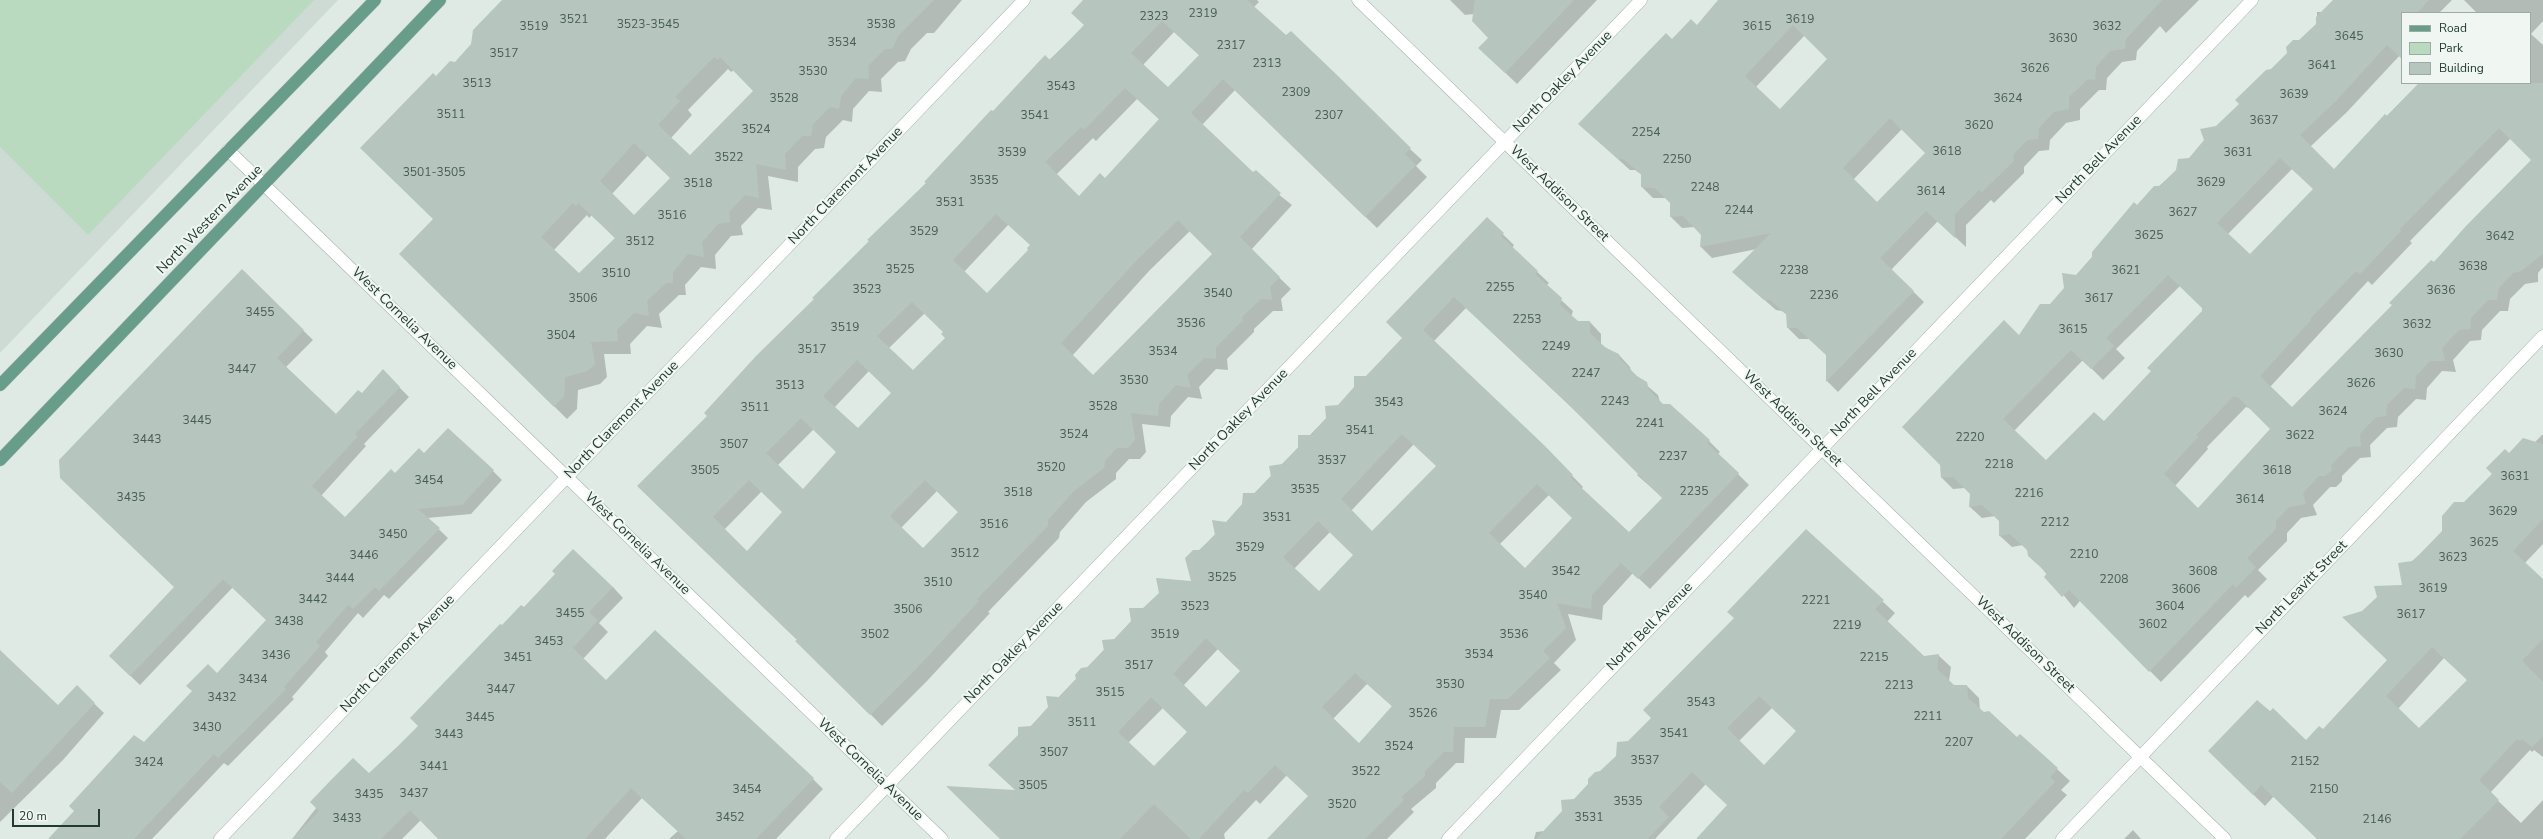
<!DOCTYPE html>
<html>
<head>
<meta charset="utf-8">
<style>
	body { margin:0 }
	#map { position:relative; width:2543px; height:839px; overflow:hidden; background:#e0eae5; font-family:"Nunito Sans",sans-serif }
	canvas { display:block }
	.legend { position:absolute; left:2401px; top:12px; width:130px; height:72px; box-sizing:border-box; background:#f0f7f3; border:1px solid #9eaba5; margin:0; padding:5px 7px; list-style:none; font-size:12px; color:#223a31 }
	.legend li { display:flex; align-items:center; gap:8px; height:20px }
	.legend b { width:20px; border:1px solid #9eaba5 }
	.scale { position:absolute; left:12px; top:809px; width:88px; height:18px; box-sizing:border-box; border:2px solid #223a31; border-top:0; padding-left:5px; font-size:12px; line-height:14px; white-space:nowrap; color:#223a31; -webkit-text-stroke:3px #f0f7f3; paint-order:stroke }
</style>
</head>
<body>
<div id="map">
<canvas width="2543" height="839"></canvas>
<ul class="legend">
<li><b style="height:5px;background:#679d8a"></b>Road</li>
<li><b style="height:11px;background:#badac0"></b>Park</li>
<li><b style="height:11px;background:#b6c5bd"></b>Building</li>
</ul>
<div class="scale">20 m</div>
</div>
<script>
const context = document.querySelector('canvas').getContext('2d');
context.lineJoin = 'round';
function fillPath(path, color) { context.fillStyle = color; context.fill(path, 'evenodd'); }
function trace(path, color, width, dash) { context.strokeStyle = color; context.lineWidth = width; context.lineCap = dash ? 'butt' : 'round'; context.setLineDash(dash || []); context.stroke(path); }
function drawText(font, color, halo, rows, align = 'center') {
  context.font = font + ' "Nunito Sans",sans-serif'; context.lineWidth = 4; context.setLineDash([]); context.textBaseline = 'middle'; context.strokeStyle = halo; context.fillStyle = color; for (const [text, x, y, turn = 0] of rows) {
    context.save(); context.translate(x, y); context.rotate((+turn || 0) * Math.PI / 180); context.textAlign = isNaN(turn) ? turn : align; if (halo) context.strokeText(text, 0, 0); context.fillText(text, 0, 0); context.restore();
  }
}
fillPath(new Path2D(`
	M0 0H338L0 353Z`), '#cedad4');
fillPath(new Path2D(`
	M0 0H314L88 235 0 147Z`), '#badac0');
fillPath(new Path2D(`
	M503 0H962L934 33H927L911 49 905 61 898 62 881 79 882 92 869 91 853 109 852 122 843 120 826 137 824 148 815 149 798 167V182L768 176 772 210 758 208 741 226 743 235 731 236 715 255 716 269 701 267 685 285 686 295H679L659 314 662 328 647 326 630 344 631 354H604L607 377 600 384 578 390 577 409 567 419 400 254 434 219 436 78 455 63 472 44ZM728 69 731 72 734 70 754 91 690 156 671 138 692 115 688 110ZM648 155 671 178 634 216 612 194ZM587 215 589 218 592 215 616 239 579 275 554 250Z
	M1084 0H1257L1259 2 1254 7 1422 160 1416 166 1427 177 1377 228 1235 90 1202 125 1253 174 1292 205 1251 250 1291 289 1281 299 1283 311H1273L1254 329V332L1227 359 1228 370 1216 369 1199 387 1202 399 1188 397 1171 416 1170 427 1142 424 1146 452 1140 459H1129L1116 473V479L1086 502 1060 532 1059 538 988 612 990 613 927 681 882 726 798 640 650 498 708 416 815 300 993 113 1085 26ZM1174 32 1200 56 1168 89 1143 65ZM1137 99 1160 120 1105 179 1079 197 1056 175 1093 138 1096 141ZM1009 224 1031 245 1030 250 987 294 964 272ZM1190 231 1214 254 1093 376 1072 356 1149 271ZM925 313 944 332 946 338 913 372 889 348ZM869 371 892 393 858 430 834 408ZM814 429 837 452 803 490 778 465ZM762 491 783 512 747 552 724 530ZM937 491 959 513 923 549 901 528Z
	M1450 0H1597L1517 84 1492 60 1490 38 1474 14 1465 15Z
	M1720 0H2199L2166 33 2160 26 2137 51 2136 60 2122 62 2107 78 2106 90H2099L2080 109V120L2066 123 2050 140 2049 150 2039 151 2024 167V173L1994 203 1991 200 1966 225V247L1938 221 1891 270 1924 302 1838 392 1827 381V355L1809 339H1799L1788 328 1787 315 1782 311 1776 310 1745 283 1757 249 1712 258 1701 247 1702 234 1695 227 1682 228 1671 217V203L1667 198H1653L1642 187V175L1635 170H1630L1579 124 1672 41 1698 27ZM1805 35 1828 59 1780 111 1756 87ZM1902 129 1926 153 1877 203 1853 180Z
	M2339 0H2452L2439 13H2402V53L2347 112 2310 147 2334 170 2419 83H2530V13H2477L2464 0H2543V21L2531 34 2543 45V267L2538 273V282L2525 284 2510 299 2508 311H2500L2482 330 2481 340 2470 341 2453 360 2456 372 2442 371 2427 388 2426 400 2416 399 2398 417 2397 427 2387 428 2370 445 2371 457 2360 458 2342 476V481L2336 487H2330L2313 505 2317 515 2301 518 2287 533V541L2258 570 2267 579 2248 598 2245 595 2161 682 2080 601 2074 608 2023 545 2012 547 2000 536V521L1995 516 1982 518 1970 507 1971 494 1965 488 1953 489 1942 478 2020 336 2050 305 2137 206 2189 159 2317 24V12H2328ZM2511 138 2532 160 2293 409 2270 387 2368 281 2372 285 2412 243 2410 241ZM2292 169 2314 189 2250 255 2228 234ZM2180 286 2203 308V311L2152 371 2104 423 2046 462 2014 431 2083 360 2103 380 2125 358 2116 349ZM2246 407 2251 409 2272 429 2198 510 2175 486 2208 449 2207 447Z
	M1487 219 1514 245 1512 248 1549 283 1546 286 1573 311 1571 317 1577 322H1590L1601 334V345L1619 355 1630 367 1631 372 1658 395 1660 402 1709 441 1720 452 1718 454 1749 485 1650 589 1633 573 1603 606 1602 620 1568 614 1576 640 1554 663 1561 670 1519 710H1501L1496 738H1465L1464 763H1456L1436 783V788L1411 809 1414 812 1387 839H1268L1309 796 1287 775 1260 804 1256 800 1224 834 1225 839H1001L1017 792 1031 726 1143 609 1192 582 1199 551 1403 338ZM1466 308 1640 472 1637 475 1663 498 1629 533 1581 489 1583 487 1556 459 1434 341ZM1414 444 1437 466 1372 532 1351 511ZM1549 495 1573 518 1525 570 1499 545ZM1330 532 1354 555 1319 593 1294 569ZM1218 649 1241 671 1206 708 1183 686ZM1367 684 1393 707 1359 744 1333 719ZM1163 708 1188 732 1154 768 1128 743Z
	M242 271 313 340 286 367 336 415 362 394 383 371 409 397 364 444 366 446 321 496 345 518 395 474 424 455 493 471 502 480 471 514 427 518 448 538 389 599 384 595 363 618 358 613 325 652 328 656 292 697 294 699 228 766 224 763 152 839H54L144 744 217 674 267 620 233 587 140 685 119 665 175 588Z
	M2543 434V544L2525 563 2543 581V757L2534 750 2532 752 2530 750 2490 793 2521 823 2543 800V839H2318L2274 796 2265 806 2221 763 2306 741 2323 730 2388 660 2363 612 2403 585 2412 562 2443 531 2509 454 2534 443ZM2444 658 2468 680 2419 730 2398 709Z
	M1806 530 1895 613 1887 622 1924 657 1938 655 1951 667 1949 681 1954 686H1967L1979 698 1980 710 2017 738 2020 735 2070 781 2061 790 2067 795 2025 839H1698L1797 731 1772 708 1739 741 1742 745 1655 839H1534L1536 832 1545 831 1653 718Z
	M613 587 623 598 599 623 608 632 583 659 606 681 813 779 823 789 776 839H669L678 831 642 798 605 839H440L421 820 402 839H292L317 807 369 775 420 726 502 626 524 608Z
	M0 651 58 707 77 687 104 713 63 760 0 822Z
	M2133 830 2141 839H2124Z`), '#0003');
fillPath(new Path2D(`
	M502 0H934L898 36 892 49H885L868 66 869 79 856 78 841 96 839 109 830 107 813 124 811 136H802L785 154 786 170 756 164 759 198 745 195 729 212 730 222 718 224 702 242 704 257 688 254 673 272V283H666L647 301 649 316 634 313 617 330 618 341 591 342 595 364 587 371 565 377 564 396 554 407 399 254 433 219 360 148 433 73 436 76 450 61 455 62 471 44 473 30ZM714 57 718 60 720 57 753 91 690 155 658 125 680 101 675 97ZM634 143 670 178 634 215 600 181ZM573 203 576 206 578 203 615 238 579 273 541 237Z
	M1083 0H1247L1286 35 1291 31 1336 74 1411 148 1405 154 1416 165 1365 217 1223 79 1191 113 1253 172 1256 170 1281 193 1240 237 1280 277 1270 287 1272 300 1261 299 1242 317 1243 320 1216 347V359L1204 358 1187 375 1191 388 1176 385 1159 404 1158 416 1131 413 1135 440 1128 448H1117L1105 461 1104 468 1074 491 1048 520V526L977 599 979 601 916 669 870 715 795 641 797 640 637 486 707 416 704 413 756 356 814 299 812 298 869 241 867 240 926 183 924 182 991 110 993 111 1045 55 1050 60 1084 25 1071 13ZM1162 21 1199 55 1168 87 1131 53ZM1125 88 1159 119 1105 178 1100 173 1079 196 1045 162 1081 127 1084 130ZM996 214 1030 245 1027 248 1028 250 987 293 953 260ZM1178 220 1212 254 1093 375 1061 343 1137 260ZM912 302 943 332 941 334 945 338 913 370 877 336ZM857 360 891 393 858 428 823 396ZM801 418 836 452 803 489 766 453ZM749 480 782 512 747 551 713 517ZM925 480 958 512 923 548 890 516Z
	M1475 0H1574L1505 73 1478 48 1488 38 1472 21Z
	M1718 0H2162L2126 39 2125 49 2110 51 2096 67 2095 80 2088 79 2069 97V109L2054 112 2039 128 2038 139 2027 140 2013 155 2014 161 1982 192 1979 190 1955 214V238L1926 211 1880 258 1914 291 1826 382V355L1797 328H1787L1786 314 1770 300H1764L1732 272 1771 233 1700 247 1701 235 1683 216 1670 217V203L1655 188 1641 187V174L1623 159H1618L1578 124 1666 33 1672 39 1691 19 1697 25ZM1793 25 1827 59 1780 109 1745 76ZM1890 118 1925 153 1877 202 1843 168Z
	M2333 0H2429L2417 13H2402V59L2387 45 2336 101 2300 135 2334 169 2385 114 2387 116 2420 83H2543V254L2521 271 2513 273 2499 288 2497 300H2488L2471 318 2470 329 2459 330 2442 348 2445 361H2430L2416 376 2415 389 2404 388 2387 405 2386 416 2376 417 2360 434 2361 446 2349 447 2331 465 2332 470 2325 476H2319L2303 493 2306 504 2289 507 2276 521V529L2247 558 2256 567 2236 588 2233 584 2149 672 2069 590 2062 597 2044 577 2047 573 2028 556 2027 550 2010 534 1999 536V521L1982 505 1969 507 1970 494 1953 477 1941 478 1940 465 1902 427 2004 320 2019 335 2040 304H2050L2064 288 2062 273 2076 275 2092 257V252L2134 202 2137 205 2154 186H2160L2176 170 2178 159 2189 158 2204 140 2200 129 2216 126 2239 104 2235 100 2266 70 2271 69 2287 53 2286 47 2293 40H2299L2316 24V17ZM2499 128 2531 160 2466 226 2434 262 2431 260 2389 303 2392 305 2292 407 2260 376 2311 320 2310 319 2356 271 2360 274 2401 231 2400 229ZM2280 158 2313 189 2250 254 2217 223ZM2168 275 2202 308V311L2147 368 2151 371 2104 421 2094 412 2046 460 2003 419 2071 350 2091 369 2114 346 2106 338ZM2234 396 2239 398 2270 429 2198 508 2164 474 2198 437 2196 435Z
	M1487 217 1504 233 1501 236 1538 271 1535 274 1562 298 1560 305 1578 321H1590V333L1606 348 1619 354 1620 359 1637 376 1647 382 1649 390 1663 404H1670L1710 440 1707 443 1739 473 1638 579 1621 563 1592 595 1591 609 1557 603 1566 628 1543 651 1550 658 1508 699H1490L1485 727H1454L1453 752H1444L1425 771V776L1401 797 1404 800 1365 839H1267L1308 796 1275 765 1248 793 1244 790 1199 839H1191L1154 804 1120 839H1000L946 786 1015 790 988 765 1018 735V727L1031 726 1048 707 1046 696 1059 697 1076 679 1075 675 1081 668 1088 667 1104 651 1102 640 1115 639 1131 621 1129 608H1143L1159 593 1156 578 1191 581 1185 558 1193 550H1199L1215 535 1212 520 1226 522 1242 504 1243 493H1255L1271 477 1269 466 1282 464 1298 448V435H1312L1326 418 1325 406 1338 405 1354 387V376H1366L1402 338 1386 322ZM1454 297 1564 400 1662 498 1629 532 1570 477 1573 475 1545 446 1423 330ZM1402 434 1436 466 1372 531 1341 499ZM1537 484 1572 518 1525 568 1489 533ZM1318 521 1353 555 1319 591 1283 557ZM1206 638 1240 671 1206 707 1173 674ZM1355 673 1392 706 1359 743 1322 707ZM1151 697 1187 732 1154 766 1118 732Z
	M242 269 304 330 277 358 336 414 358 390 362 393 383 369 400 387 355 434 358 436 312 486 345 517 391 469 395 473 419 448 424 453 448 428 494 470 462 505 418 509 440 528 379 591 375 587 353 609 348 605 316 642 320 646 284 687 286 689 218 758 214 754 134 839H48L74 811 69 806 134 735 144 742 192 691 186 686 208 664 217 673 266 620 223 579 130 676 109 656 174 587 60 478 59 460Z
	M2523 438 2543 444V519L2513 551 2543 579V639L2522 661 2543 682V736L2532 747 2522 739 2520 741 2517 739 2479 780 2499 800 2460 839H2317L2261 785 2253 795 2208 751 2257 700 2270 711 2273 708 2306 740 2319 726 2323 729 2387 660 2342 617 2362 611 2377 597 2374 586 2402 585 2398 563 2412 561 2420 554 2442 531V516L2454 502H2464L2492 474 2486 468 2505 449 2509 453ZM2432 647 2467 680 2419 728 2386 696Z
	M1806 529 1884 600 1875 609 1924 656 1939 654 1937 669 1954 685H1967L1968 698 1984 712 1989 711 2017 737 2020 734 2058 768 2050 777 2055 782 2001 839H1696L1727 805 1692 772 1659 807 1669 817 1647 839H1536L1562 811 1561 800 1574 799 1588 784V779L1595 772 1600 771 1616 756 1617 742 1628 741 1651 718 1643 710 1734 618 1727 612ZM1759 696 1796 731 1764 765 1727 728Z
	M573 549 613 587 589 612 598 620 573 648 606 680 655 630 814 778 756 839H686L631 788 585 839H438L410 810 381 839H292L319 811 310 802 331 780 353 758 369 773 398 746 418 726 410 718 500 624 502 625 521 605 524 607 555 574 552 571Z
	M0 650 58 705 77 685 95 703 12 793 0 782Z`), '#b6c5bd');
const minor = new Path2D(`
	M1358 0 2225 839
	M228 150 942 839
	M220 839 1024 0
	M836 839 1641 0
	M1448 839 2252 0
	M2062 839 2543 336`);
const major = new Path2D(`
	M0 385 375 0
	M0 460 440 0`);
trace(minor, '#a3b2ab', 13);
trace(major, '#bdc4c1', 13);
trace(minor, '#fff', 12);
trace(major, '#679d8a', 12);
drawText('12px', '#475d54', null, [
	["2319",1203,14],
	["2323",1154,17],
	["3521",574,20],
	["3619",1800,20],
	["3523-3545",648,25],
	["3538",881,25],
	["3519",534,27],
	["3615",1757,27],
	["3632",2107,27],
	["3645",2349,37],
	["3630",2063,39],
	["3534",842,43],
	["2317",1231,46],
	["3517",504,54],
	["2313",1267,64],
	["3641",2322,66],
	["3626",2035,69],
	["3530",813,72],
	["3513",477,84],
	["3543",1061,87],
	["2309",1296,93],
	["3639",2294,95],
	["3528",784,99],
	["3624",2008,99],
	["3511",451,115],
	["3541",1035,116],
	["2307",1329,116],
	["3637",2264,121],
	["3620",1979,126],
	["3524",756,130],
	["2254",1646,133],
	["3618",1947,152],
	["3539",1012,153],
	["3631",2238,153],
	["3522",729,158],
	["2250",1677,160],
	["3501-3505",434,173],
	["3535",984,181],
	["3629",2211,183],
	["3518",698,184],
	["2248",1705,188],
	["3614",1931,192],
	["3531",950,203],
	["2244",1739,211],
	["3627",2183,213],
	["3516",672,216],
	["3529",924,232],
	["3625",2149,236],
	["3642",2500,237],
	["3512",640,242],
	["3638",2473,267],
	["3525",900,270],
	["2238",1794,271],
	["3621",2126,271],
	["3510",616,274],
	["2255",1500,288],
	["3523",867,290],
	["3636",2441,291],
	["3540",1218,294],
	["2236",1824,296],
	["3506",583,299],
	["3617",2099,299],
	["3455",260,313],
	["2253",1527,320],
	["3536",1191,324],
	["3632",2417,325],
	["3519",845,328],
	["3615",2073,330],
	["3504",561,336],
	["2249",1556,347],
	["3517",812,350],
	["3534",1163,352],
	["3630",2389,354],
	["3447",242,370],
	["2247",1586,374],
	["3530",1134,381],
	["3626",2361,384],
	["3513",790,386],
	["2243",1615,402],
	["3543",1389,403],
	["3528",1103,407],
	["3511",755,408],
	["3624",2333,412],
	["3445",197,421],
	["2241",1650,424],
	["3541",1360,431],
	["3524",1074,435],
	["3622",2300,436],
	["2220",1970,438],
	["3443",147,440],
	["3507",734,445],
	["2237",1673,457],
	["3537",1332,461],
	["2218",1999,465],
	["3520",1051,468],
	["3505",705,471],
	["3618",2277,471],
	["3631",2515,477],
	["3454",429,481],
	["3535",1305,490],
	["2235",1694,492],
	["3518",1018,493],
	["2216",2029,494],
	["3435",131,498],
	["3614",2250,500],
	["3629",2503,512],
	["3531",1277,518],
	["2212",2055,523],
	["3516",994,525],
	["3450",393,535],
	["3625",2484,543],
	["3529",1250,548],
	["3512",965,554],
	["2210",2084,555],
	["3446",364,556],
	["3623",2453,558],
	["3542",1566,572],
	["3608",2203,572],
	["3525",1222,578],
	["3444",340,579],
	["2208",2114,580],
	["3510",938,583],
	["3619",2433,589],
	["3606",2186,590],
	["3540",1533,596],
	["3442",313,600],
	["2221",1816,601],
	["3523",1195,607],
	["3604",2170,607],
	["3506",908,610],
	["3455",570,614],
	["3617",2411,615],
	["3438",289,622],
	["3602",2153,625],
	["2219",1847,626],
	["3502",875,635],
	["3519",1165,635],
	["3536",1514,635],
	["3453",549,642],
	["3534",1479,655],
	["3436",276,656],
	["3451",518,658],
	["2215",1874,658],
	["3517",1139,666],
	["3434",253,680],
	["3530",1450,685],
	["2213",1899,686],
	["3447",501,690],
	["3515",1110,693],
	["3432",222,698],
	["3543",1701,703],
	["3526",1423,714],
	["2211",1928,717],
	["3445",480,718],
	["3511",1082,723],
	["3430",207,728],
	["3541",1674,734],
	["3443",449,735],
	["2207",1959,743],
	["3524",1399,747],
	["3507",1054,753],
	["3537",1645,761],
	["2152",2305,762],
	["3424",149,763],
	["3441",434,767],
	["3522",1366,772],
	["3505",1033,786],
	["3454",747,790],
	["2150",2324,790],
	["3437",414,794],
	["3435",369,795],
	["3535",1628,802],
	["3520",1342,805],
	["3452",730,818],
	["3531",1589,818],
	["3433",347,819],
	["2146",2377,820]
]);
drawText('14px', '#223a31', '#f0f7f3', [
	["North Oakley Avenue",1563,82,-46],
	["North Bell Avenue",2099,160,-46],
	["North Claremont Avenue",846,186,-46],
	["West Addison Street",1559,194,44],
	["North Western Avenue",210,220,-46],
	["West Cornelia Avenue",404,319,44],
	["North Bell Avenue",1874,393,-46],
	["West Addison Street",1792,419,44],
	["North Claremont Avenue",622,420,-46],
	["North Oakley Avenue",1239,420,-46],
	["West Cornelia Avenue",637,544,44],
	["North Leavitt Street",2302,588,-46],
	["North Bell Avenue",1650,627,-46],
	["West Addison Street",2025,645,44],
	["North Oakley Avenue",1014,653,-46],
	["North Claremont Avenue",398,654,-46],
	["West Cornelia Avenue",870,770,44]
]);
</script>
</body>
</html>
